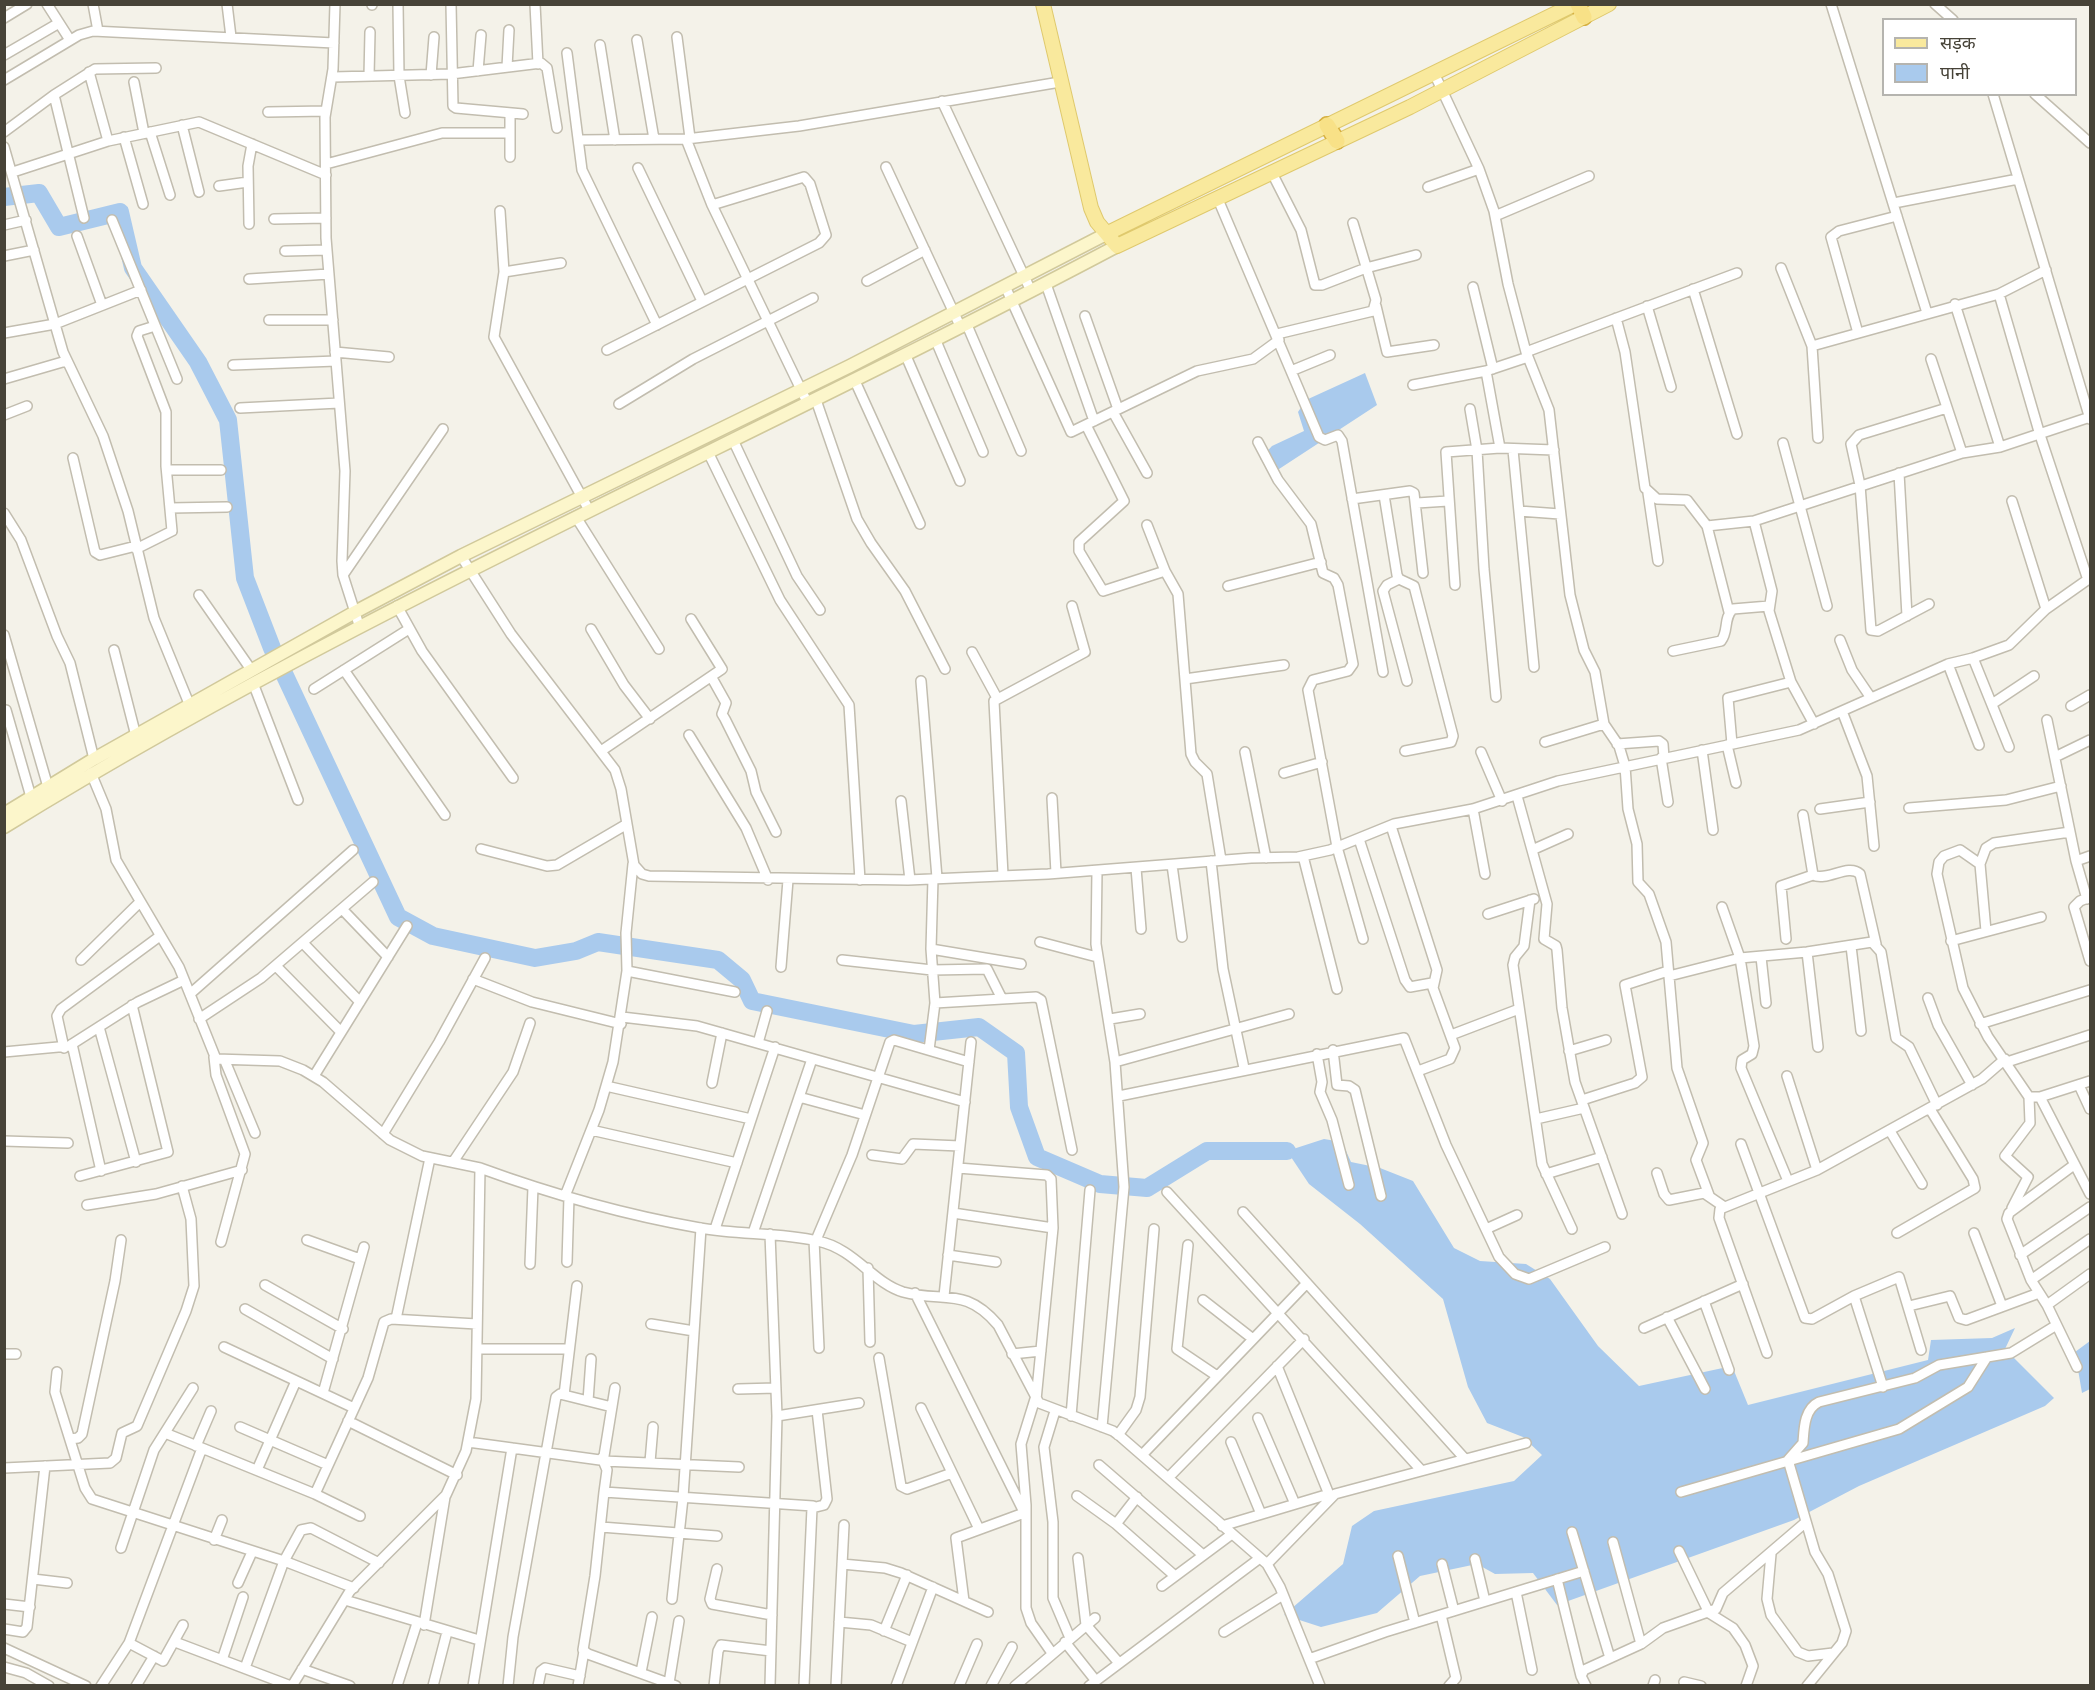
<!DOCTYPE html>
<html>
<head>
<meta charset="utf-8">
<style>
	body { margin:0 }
	#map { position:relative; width:2095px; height:1690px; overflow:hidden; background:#f4f2e9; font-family:"Exo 2","Noto Sans Devanagari",sans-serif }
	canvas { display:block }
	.frame { position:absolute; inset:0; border:6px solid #474338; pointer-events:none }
	.legend { position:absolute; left:1882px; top:18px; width:195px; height:78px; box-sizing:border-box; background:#fff; border:2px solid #b5b4af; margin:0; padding:8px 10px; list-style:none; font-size:18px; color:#474338 }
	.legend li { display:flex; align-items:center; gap:12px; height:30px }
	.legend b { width:30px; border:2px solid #b5b4af }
</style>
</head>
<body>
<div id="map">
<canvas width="2095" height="1690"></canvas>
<div class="frame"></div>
<ul class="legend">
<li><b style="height:8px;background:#f9e99d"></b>सड़क</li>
<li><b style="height:16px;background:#a9caed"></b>पानी</li>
</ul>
</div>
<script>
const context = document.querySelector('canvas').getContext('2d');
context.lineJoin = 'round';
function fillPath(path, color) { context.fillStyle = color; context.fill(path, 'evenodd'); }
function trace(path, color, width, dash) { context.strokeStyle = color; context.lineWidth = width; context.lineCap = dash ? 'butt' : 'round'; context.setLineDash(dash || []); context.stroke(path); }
fillPath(new Path2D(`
	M1365 373 1377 405 1276 471 1260 459 1272 446 1304 431 1298 412 1306 400Z
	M1324 1139 1342 1142 1351 1162 1380 1168 1413 1181 1454 1248 1480 1261 1526 1264 1550 1279 1598 1346 1639 1386 1732 1366 1748 1405 1928 1360 1931 1340 1992 1338 2015 1328 2005 1349 2054 1398 2045 1406 1859 1486 1794 1520 1557 1605 1533 1573 1495 1574 1477 1564 1420 1576 1377 1613 1321 1627 1284 1615 1343 1564 1352 1526 1374 1511 1514 1481 1542 1455 1523 1437 1487 1423 1468 1387 1443 1299 1360 1224 1309 1184 1287 1151Z
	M2090 1341V1389L2082 1393 2075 1352Z`), '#a9caed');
trace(new Path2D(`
	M4 197 39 193 59 227 120 212 133 268 198 362 228 420 245 578 272 648 398 917 433 936 535 958 576 951 598 942 718 960 742 980 752 1001 914 1034 979 1027 1016 1053 1019 1107 1037 1157 1100 1184 1147 1188 1207 1151H1287`), '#a9caed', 18);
const minor = new Path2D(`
	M47 4 70 40
	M93 4 98 31
	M227 4 231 37
	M335 4 333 69 325 117 326 238 345 471 342 561 343 575 359 625
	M398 4 399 76 405 113
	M451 4 453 106 456 108 523 114
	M535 4 538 64
	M1831 4 1927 313
	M1935 4 1953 20
	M372 5V4
	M4 18 27 4
	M677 37 690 138
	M637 40 654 139
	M600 45 615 140
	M567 53 582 170 657 325
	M4 55 59 23
	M507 67 509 30
	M478 71 481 35
	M89 72 108 141
	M1434 73 1479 169 1494 211 1508 284 1526 352 1549 410 1570 595 1584 650 1595 672 1604 724 1619 746 1625 766 1628 809 1637 844 1638 882 1649 894 1666 942 1677 1068 1703 1143 1696 1160 1709 1195
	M431 75 434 37
	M369 76 370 32
	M333 77 451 74 541 63 547 68 557 128
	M4 80 79 35 93 31 334 43
	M134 82 144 133
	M1993 94 2090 419
	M2035 94 2090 143
	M54 95 84 218
	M942 101 1031 291
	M268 112 326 111
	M510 113V157
	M182 125 199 192
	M4 132 54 95 95 69 156 68
	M150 132 170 195
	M124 137 143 204
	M686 139 712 205 808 404
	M579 140 686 139 799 126 1060 82
	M4 147 63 352 103 436 128 511 154 618 190 706
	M326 164 442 133H510
	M886 167 961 328
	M638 168 702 301
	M1271 171 1301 230 1315 285H1322L1366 268 1416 255
	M13 172 108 141 199 122 326 175
	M219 186 248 182
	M1428 187 1479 169
	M1217 197 1319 437 1325 440 1338 435 1342 441 1383 672
	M1894 203 2018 179
	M500 211 504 272 494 337 589 510
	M1495 216 1589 176
	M274 219 326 218
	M112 220 177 379
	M249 224 248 166 252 144
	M4 225 26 220
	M77 236 102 305
	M285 251 327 250
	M4 256 34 250
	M1781 268 1812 346 1818 438
	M504 272 561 263
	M249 279 329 274
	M867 281 925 250
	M1046 284 1094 421
	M1005 286 1071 432 1197 371 1253 359 1279 340
	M1473 287 1493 369
	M1693 289 1737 434
	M1999 294 2040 435 2088 580
	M1955 304 2000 447
	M1376 306 1387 352 1434 345
	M1647 306 1671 387
	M1085 316 1118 409
	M1616 318 1625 352 1645 488 1657 499 1687 500 1707 526 1754 521 1962 453 2000 447 2090 417
	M269 320H333
	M967 325 1021 451
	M4 333 55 324 141 290
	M1858 333 1831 237 1839 231 1897 216
	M1277 334 1373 311 1376 300 1353 223
	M936 341 983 452
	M1812 346 1999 294 2046 270
	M607 350 819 243 826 235 810 184 804 177 712 205
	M335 352 389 357
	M1526 352 1737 273
	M906 356 960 481
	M1931 359 1962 453
	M233 365 336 361
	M1291 371 1330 355
	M1486 371 1500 448
	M4 379 66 361
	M855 381 920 524
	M1413 385 1486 371 1528 357
	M816 400 857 519 871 543 905 591 945 669
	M619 404 693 359 813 298
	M240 408 339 403
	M1470 409 1477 450 1484 569 1496 697
	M1113 412 1147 473
	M4 415 27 406
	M1086 425 1124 501 1079 542V551L1103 591 1165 571
	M733 440 797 576 820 610
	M1258 442 1278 480 1311 524 1323 573 1334 578 1338 585 1353 664 1348 671 1313 680 1308 690 1337 847 1363 939
	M1783 443 1827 606
	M1513 450 1534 667
	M708 452 780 600 849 705 860 880
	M73 458 95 552 100 555 136 546
	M167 470H221
	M1899 473 1907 616
	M1648 493 1658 561
	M1384 495 1397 575 1399 579 1414 586 1453 736 1451 742 1405 751
	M1352 499 1410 491 1414 493 1423 573
	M2012 501 2046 609
	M1417 503 1448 501
	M170 508 227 507
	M1519 511 1560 514
	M4 513 21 540 57 636 70 663 94 759
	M576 517 659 649
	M1754 521 1772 591 1769 611 1791 682 1814 724
	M1147 525 1165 571 1178 594 1191 754 1195 762 1207 774 1221 860
	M1707 526 1729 612
	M136 549 172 531 166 466V412L137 336 139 331 155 326
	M461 556 511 634 615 770 621 789 634 865 642 874 649 876 908 880 1048 874 1251 858 1298 857 1330 850 1394 824 1473 809 1558 781 1799 730 1948 664 1973 658 2009 645 2046 609 2090 578
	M343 575 443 429
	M1399 579 1387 585 1383 591 1407 681
	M1455 585 1446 452 1500 448 1554 450
	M1228 586 1321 562
	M199 595 252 671
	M1929 604 1878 631 1871 630 1860 485 1851 444 1859 435 1947 408
	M397 606 422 651 513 778
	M591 629 624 685 650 719
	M4 635 48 787
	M1840 640 1852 670 1871 698
	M114 650 136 736
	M1673 651 1721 641C1729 631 1723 618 1733 609L1769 606
	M972 652 997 698
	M1973 658 2009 747
	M1948 664 1979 745
	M344 670 445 815
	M712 678 726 703 722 714 725 719 751 771 756 792 776 832
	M1185 679 1284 665
	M921 681 937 878
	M253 683 298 800
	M314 689 409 629
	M1992 704 2034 676
	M2071 706 2090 695
	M6 710 31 797
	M1842 711 1867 776 1874 846
	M2047 720 2076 861 2087 899
	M689 735 746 828 768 880
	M1545 742 1604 724
	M1617 744 1659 741 1663 744 1664 758
	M1732 744 1728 698 1791 682
	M1727 745 1736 783
	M1702 750 1713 830
	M601 751 722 669 691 619
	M1245 752 1266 858
	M1481 752 1502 801
	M2055 757 2090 740
	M1661 758 1668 802
	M91 773 106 809 116 860 179 967 216 1059 280 1061 303 1070 323 1082 390 1140 422 1156 480 1168 476 1399 466 1451 446 1495 350 1591 292 1686
	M1284 773 1322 762
	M1517 796 1547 904 1544 939 1556 946 1557 950 1562 1008 1575 1082 1622 1214
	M1052 798 1056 873
	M901 801 910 880
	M1909 808 2006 800 2061 786
	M1473 809 1485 874
	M1820 809 1870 802
	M1803 815 1813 875C1827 882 1848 863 1860 874L1876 944
	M1391 826 1437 970 1433 988 1455 1048 1450 1059 1418 1071
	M1359 839 1405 980 1410 987 1432 983
	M481 849 547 866 557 865 627 824
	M1532 850 1568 834
	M1303 856 1337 989
	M1211 861 1223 969 1244 1068
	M2076 861 2090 856
	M1980 864 1960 850 1944 856 1939 862 1937 874 1963 988 1988 1037 2029 1097H2040L2090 1081
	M1172 865 1182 937
	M1136 868 1141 929
	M1097 871 1096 944 1115 1062 1124 1187 1102 1427
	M1003 875 994 701 1085 652 1072 606
	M2090 897 2080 901 2074 907 2090 961
	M1530 900 1524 946 1515 957 1513 965 1542 1164 1572 1229
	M1722 907 1740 958 1754 1046 1752 1054 1742 1060 1741 1068 1788 1181
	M342 909 388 957
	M1488 914 1534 899
	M1986 931 1980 864 1986 848 1994 843 2070 832
	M1786 939 1781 886 1813 875
	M1951 941 2041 917
	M1040 942 1097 957
	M303 943 360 1002
	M1851 946 1861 1031
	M931 949 1021 964
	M1807 952 1818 1047
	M1761 957 1766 1003
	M81 960 140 902
	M842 960 932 970 987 969 1002 999
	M276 966 341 1032
	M781 967 788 880
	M627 971 735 992
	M1669 976 1740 958 1807 952 1872 942 1881 952 1896 1038 1909 1047 1937 1105
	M473 979 532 1002 621 1024
	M190 994 353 850
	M1928 998 1938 1025 1972 1085
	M935 1003 1036 997 1041 1000 1072 1150
	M622 1017 697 1026 965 1102
	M199 1019 261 978 373 882
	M1110 1019 1140 1014
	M1980 1024 2090 990
	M99 1027 136 1162
	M1451 1035 1519 1009
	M758 1043 767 1011
	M72 1044 101 1171
	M64 1048 57 1016 61 1009 160 936
	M929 1050 935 1003 931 949 933 879
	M1333 1050 1337 1085 1349 1086 1355 1090 1381 1196
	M1569 1051 1606 1040
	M4 1052 69 1046 138 1002 184 980
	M1317 1054 1322 1082 1320 1092 1332 1120 1349 1185
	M214 1057 216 1075 245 1154 221 1242
	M225 1061 255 1133
	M1115 1062 1289 1014
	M2007 1062 2090 1035
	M314 1076 407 926
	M1787 1076 1817 1170
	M712 1083 722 1033
	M2079 1085 2090 1109
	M606 1086 751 1119
	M1119 1096 1404 1038 1446 1145 1499 1257 1515 1274 1529 1279 1605 1247
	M799 1097 865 1115
	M2040 1097 2090 1194
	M1582 1100 1635 1083 1642 1077 1625 985 1668 971
	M1536 1119 1584 1108
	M591 1130 737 1163
	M1890 1131 1922 1184
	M383 1134 439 1042 485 958
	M4 1141 68 1143
	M1741 1144 1805 1318 1812 1319 1854 1296 1899 1277 1921 1350
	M872 1155 902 1159 913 1144 960 1146
	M453 1162 513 1072 530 1023
	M2074 1165 2009 1213 2007 1219 2031 1280 2047 1305 2077 1367
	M480 1168C551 1194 626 1215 700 1228 739 1235 779 1232 818 1241 855 1249 873 1283 903 1292 943 1303 965 1286 998 1325L1039 1403 1113 1431 1121 1437 1267 1564 1280 1587 1320 1686
	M958 1168 1047 1175 1051 1179 1053 1228 1036 1400
	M1657 1173 1664 1194 1669 1200 1704 1193 1723 1206
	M1546 1174 1602 1157
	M80 1176 168 1152 132 1005
	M1167 1192 1421 1470
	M565 1196 599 1110 613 1062 627 971 626 933 633 864
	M87 1205 156 1194 242 1170
	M2012 1208 2028 1177 2005 1156 2030 1123 2029 1097
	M1243 1212 1465 1459
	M953 1213 1053 1228
	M715 1229 775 1047
	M1486 1229 1517 1215
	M753 1233 812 1059
	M1897 1233 1975 1188 1973 1179 1930 1109
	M1974 1233 2002 1306
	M307 1240 360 1259
	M814 1240 819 1348
	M816 1240 852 1155 890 1042 894 1040 969 1062
	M1188 1245 1177 1349 1217 1376
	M948 1255 996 1262
	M2020 1255 2090 1207
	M567 1262 569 1197
	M530 1264 533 1187
	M868 1268 870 1342
	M2031 1280 2090 1239
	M265 1285 343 1329
	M915 1293 1024 1512
	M944 1296 971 1042
	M1854 1296 1883 1387
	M1203 1300 1253 1339
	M1704 1301 1729 1370
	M2047 1305 2090 1274
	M1909 1306 1950 1296 1959 1318 1966 1320 2039 1293
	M245 1309 333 1359
	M1667 1317 1705 1389
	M396 1319 430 1158
	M651 1324 694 1331
	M1644 1328 1743 1284
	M224 1347 354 1408
	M477 1349H569
	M1767 1353 1719 1218 1720 1209 1817 1170 1982 1079 2005 1059
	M4 1354H16
	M1012 1354 1041 1351
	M879 1358 901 1486 907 1489 952 1473
	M1277 1366 1330 1497
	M57 1372 55 1392 85 1488 92 1499 284 1561 354 1588
	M738 1389 776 1388
	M323 1393 364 1247
	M564 1395 577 1286
	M1035 1399 1021 1444 1026 1505V1608L1031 1623 1052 1653
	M588 1401 591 1359
	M921 1408 979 1529
	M1055 1411 1044 1447 1053 1522V1598L1070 1638
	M777 1416 859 1403
	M1071 1416 1090 1190
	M1258 1418 1295 1504
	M348 1421 457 1475
	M240 1427 328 1465
	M165 1433 315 1494 360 1516
	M1118 1435 1136 1410 1140 1397 1154 1229
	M70 1439 78 1438 82 1434 115 1281 121 1240
	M468 1442 600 1460 604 1456 615 1388
	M1231 1442 1261 1514
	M196 1446 211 1411
	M1142 1455 1307 1283
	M602 1458 607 1470 604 1492 595 1576 583 1650 588 1654 676 1686
	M604 1461 739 1467
	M650 1462 653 1427
	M1099 1465 1203 1555
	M4 1468 110 1463 116 1458 122 1433 137 1426 186 1311 194 1286 191 1219 182 1186
	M257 1470 296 1381
	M1168 1478 1304 1339
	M604 1492 813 1506
	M1681 1492 1899 1429 1968 1387 1987 1357
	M315 1494 368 1378 384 1322 391 1319 477 1324
	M1077 1496 1116 1524 1175 1576
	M1116 1524 1137 1497
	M1222 1526 1329 1494
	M601 1527 717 1536
	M1572 1532 1610 1658
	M214 1540 222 1520
	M1613 1542 1641 1644
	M121 1548 154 1450 193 1388
	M1679 1551 1709 1613 1733 1628 1745 1645 1753 1666 1746 1686
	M1771 1554 1767 1599 1771 1615 1798 1652 1808 1656 1833 1653
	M1398 1556 1415 1623
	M1078 1558 1086 1625 1119 1663
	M1475 1559 1485 1601
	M842 1564 885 1568 901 1573 988 1612
	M1267 1564 1335 1494 1526 1443
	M1442 1564 1454 1611
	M717 1569 710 1599 712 1604 772 1615
	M33 1579 67 1583
	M1557 1579 1581 1676
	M238 1583 252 1552
	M1162 1586 1232 1534
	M1516 1592 1532 1670
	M672 1599 683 1498 701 1228
	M345 1600 479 1640
	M964 1601 956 1538 1024 1513
	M4 1604 30 1607
	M1441 1615 1456 1678 1449 1686
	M839 1622 871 1625 912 1642
	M424 1625 445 1497
	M4 1629 23 1632 27 1627 45 1466
	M884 1631 907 1575
	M1224 1632 1283 1595
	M175 1642 291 1686
	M1065 1642 1096 1681
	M129 1643 163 1661 183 1625
	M4 1648 86 1686
	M1309 1659 1385 1632 1584 1571
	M222 1660 243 1597
	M4 1667 26 1673 49 1686
	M245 1668 284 1561 301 1530 311 1528 379 1563
	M302 1669 350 1686
	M641 1672 652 1617
	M1684 1682 1701 1686
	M669 1683 679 1621
	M101 1686 129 1643 202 1448
	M136 1686 154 1656
	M397 1686 417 1623
	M433 1686 447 1632
	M473 1686 512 1448
	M508 1686 513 1637 556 1397 560 1394 612 1407
	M538 1686 541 1671 545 1668 580 1676
	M578 1686 584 1651
	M714 1686 718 1651 721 1645 771 1651
	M770 1686 777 1416 770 1234
	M804 1686 812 1508 824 1505 827 1499 817 1410
	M836 1686 844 1525
	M896 1686 933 1587
	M959 1686 977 1644
	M991 1686 1012 1647
	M1015 1686 1095 1618
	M1089 1686 1260 1558
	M1586 1686 1581 1676 1584 1670 1641 1644 1663 1628 1716 1609 1723 1593 1806 1522
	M1653 1686 1655 1680
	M1807 1686 1842 1643 1846 1631 1828 1574 1815 1552 1788 1460 1803 1443C1804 1429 1804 1409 1819 1402L1915 1378 1939 1365 2011 1353 2055 1326`);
const secondary = new Path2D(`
	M4 814 94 759 355 612 461 556 850 366 1108 233
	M4 827C361 607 747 442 1117 246`);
const primary = new Path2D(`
	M1043 4 1091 208 1097 222 1117 246 1410 107 1609 4
	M1108 233 1575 4`);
const trunk = new Path2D(`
	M1578 4 1584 17
	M1327 125 1337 141`);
trace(minor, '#c2bdaf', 12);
trace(secondary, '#d1c99b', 15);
trace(primary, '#dfc96d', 16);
trace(trunk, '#d6b041', 18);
trace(minor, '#fff', 9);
trace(secondary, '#fcf6cb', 12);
trace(primary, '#f9e99d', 14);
trace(trunk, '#f8e187', 15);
</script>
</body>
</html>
